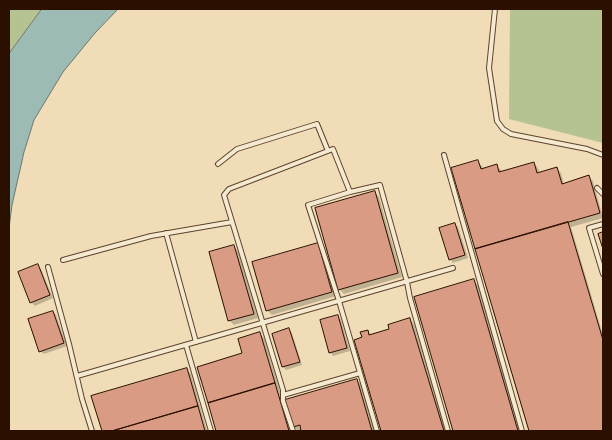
<!DOCTYPE html>
<html>
<head>
<meta charset="utf-8">
<style>
	body { margin:0 }
	#map { position:relative; width:612px; height:440px; overflow:hidden; background:#f0ddb7; font-family:Cardo,serif }
	canvas { display:block }
	.frame { position:absolute; inset:0; border:10px solid #2b1000; pointer-events:none }
</style>
</head>
<body>
<div id="map">
<canvas width="612" height="440"></canvas>
<div class="frame"></div>
</div>
<script>
const context = document.querySelector('canvas').getContext('2d');
context.lineJoin = 'round';
function fillPath(path, color) { context.fillStyle = color; context.fill(path, 'evenodd'); }
function trace(path, color, width, dash) { context.strokeStyle = color; context.lineWidth = width; context.lineCap = dash ? 'butt' : 'round'; context.setLineDash(dash || []); context.stroke(path); }
fillPath(new Path2D(`
	M9 9H42L9 54Z
	M510 9H603V143L509 119Z`), '#b5c292');
const water = new Path2D(`
	M42 9H118L95 33 63 72 34 120 24 152 12 205 9 228V54Z`);
fillPath(water, '#9bbbb4');
trace(water, '#6e776c', 1);
fillPath(new Path2D(`
	M478 162 482 166 483 169 496 166 501 170 502 173 534 163 538 168 540 174 557 169 561 173 564 184 588 177 593 181 603 218 571 227 603 335V431H530L453 169Z
	M375 192 379 197 402 277 344 294 339 289Z
	M455 224 458 227 468 258 453 263 450 259Z
	M318 244 322 249 336 296 272 315 267 310Z
	M234 246 238 251 258 318 234 325 230 321Z
	M38 266 41 269 53 298 35 306 31 302Z
	M473 281 478 285 520 431H454L415 297Z
	M53 312 56 315 67 346 44 354 40 351Z
	M338 316 341 320 350 351 333 356 330 352Z
	M410 319 414 324 447 431H383L355 340 363 338 367 331 372 335 391 330Z
	M289 330 292 333 302 365 286 370 283 367 273 335Z
	M260 334 264 338 292 431H218L199 367 244 354Z
	M186 369 191 374 207 431H103L93 396Z
	M357 381 362 385 375 431H303L302 430 298 431 294 427 287 401Z`), '#0003');
const building = new Path2D(`
	M478 160 481 169 497 164 499 172 534 162 537 173 557 167 562 184 589 175 600 213 475 249 451 168Z
	M375 191 398 273 338 290 315 208Z
	M568 222 603 340V431H529L475 249Z
	M455 223 465 255 449 260 439 228Z
	M603 232V249L598 234Z
	M318 243 332 292 266 311 252 262Z
	M234 245 254 314 228 321 209 252Z
	M38 264 50 295 30 303 18 272Z
	M474 279 518 431H453L414 297Z
	M53 311 64 343 39 352 28 319Z
	M338 315 347 348 329 353 320 320Z
	M410 318 411 322 444 431H381L354 340 362 337 360 332 368 330 369 335 389 329 388 325Z
	M289 328 300 362 282 367 272 334Z
	M260 332 275 383 208 403 197 367 242 353 238 339Z
	M187 368 198 406 112 431H102L91 396Z
	M357 379 372 431H301L300 425 293 427 285 400Z
	M275 383 289 431H216L208 403Z
	M198 406 205 431H112Z`);
fillPath(building, '#d99b84');
trace(building, '#2b1000', 1);
const lane = new Path2D(`
	M495 9 489 68 497 121 503 129 511 134 587 149 603 155
	M444 155 522 431
	M218 164 237 149 317 124 328 151
	M597 188 603 194
	M603 224 589 228 603 274
	M166 233 196 342
	M63 260 151 236 232 222
	M48 267 69 344 82 399 92 431
	M186 345 211 431
	M77 376 453 268
	M283 395 360 373
	M293 431 283 401V390L224 195 229 189 333 149 350 192
	M377 431 339 301 308 205 350 192 380 185 407 282 410 298 448 431`);
trace(lane, '#5c432e', 6);
trace(lane, '#f5e9d0', 4);
</script>
</body>
</html>
